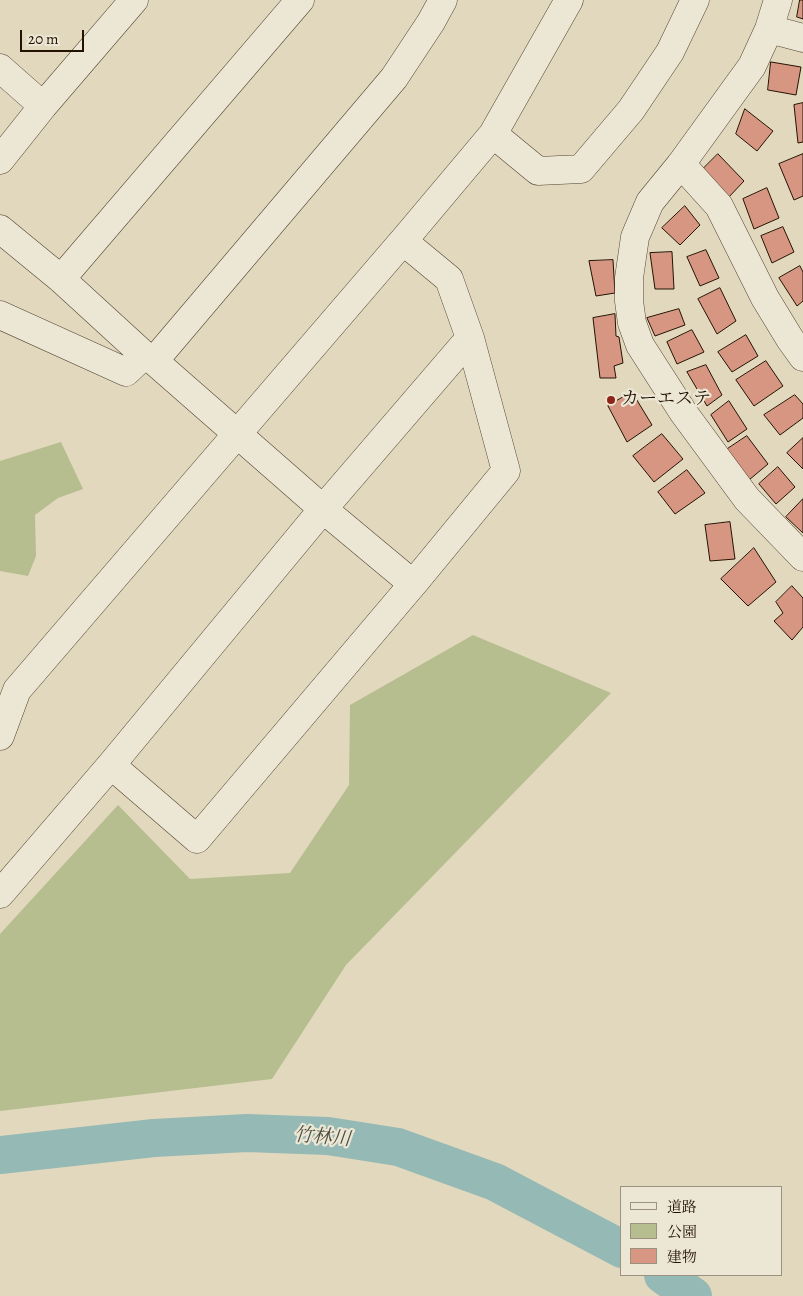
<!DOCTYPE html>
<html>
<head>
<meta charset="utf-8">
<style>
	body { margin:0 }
	#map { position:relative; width:803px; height:1296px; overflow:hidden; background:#e2d8be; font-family:Alegreya,"Noto Serif JP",serif }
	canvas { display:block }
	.legend { position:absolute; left:620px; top:1186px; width:162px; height:90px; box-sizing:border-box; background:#ece6d5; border:1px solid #9c9180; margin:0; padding:6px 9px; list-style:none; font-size:15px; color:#241200 }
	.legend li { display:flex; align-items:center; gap:10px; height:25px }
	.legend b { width:25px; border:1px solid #9c9180 }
	.scale { position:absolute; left:20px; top:30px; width:64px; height:22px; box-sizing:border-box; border:2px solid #241200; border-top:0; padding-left:6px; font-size:15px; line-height:18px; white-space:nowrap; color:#241200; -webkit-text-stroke:4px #ece6d5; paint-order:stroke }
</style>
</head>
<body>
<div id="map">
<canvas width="803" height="1296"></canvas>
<ul class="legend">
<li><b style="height:6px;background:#ece6d5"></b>道路</li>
<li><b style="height:14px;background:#b6be8f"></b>公園</li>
<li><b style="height:14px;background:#d69682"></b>建物</li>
</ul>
<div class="scale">20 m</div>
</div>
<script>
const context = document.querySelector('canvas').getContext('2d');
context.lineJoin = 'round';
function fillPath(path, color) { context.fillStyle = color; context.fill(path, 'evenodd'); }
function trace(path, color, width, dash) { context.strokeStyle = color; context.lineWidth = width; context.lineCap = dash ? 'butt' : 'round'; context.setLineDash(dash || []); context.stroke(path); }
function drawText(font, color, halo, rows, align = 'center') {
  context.font = font + ' Alegreya,"Noto Serif JP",serif'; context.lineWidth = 4.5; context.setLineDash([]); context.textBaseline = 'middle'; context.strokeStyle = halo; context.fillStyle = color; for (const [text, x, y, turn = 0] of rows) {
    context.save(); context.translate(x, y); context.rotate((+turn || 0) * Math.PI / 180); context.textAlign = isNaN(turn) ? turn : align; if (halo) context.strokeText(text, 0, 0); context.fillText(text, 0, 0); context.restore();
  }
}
fillPath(new Path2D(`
	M61 442 83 489 58 498 35 515 36 556 28 576 0 571V461Z
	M473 635 611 693 346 965 272 1079 0 1111V934L118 805 190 879 290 873 349 785 350 705Z`), '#b6be8f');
trace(new Path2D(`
	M0 1155 154 1138 247 1133 328 1136 398 1147 495 1182 622 1249
	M663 1275 693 1296`), '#95b9b4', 38);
const building = new Path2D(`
	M800 0H803V19L797 17Z
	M771 62 801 67 796 95 768 90Z
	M803 103V142L798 143 794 105Z
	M745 109 773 131 757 151 736 134Z
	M718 154 744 181 728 198 701 171Z
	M803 154V196L794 200 779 164Z
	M767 188 779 218 754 229 743 199Z
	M685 206 700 225 680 245 662 228Z
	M783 227 794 252 772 263 761 236Z
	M706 250 719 278 700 286 687 257Z
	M672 252 674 289H655L650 253Z
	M613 260 615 293 596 296 589 261Z
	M800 266 803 272V301L797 306 779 278Z
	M720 288 736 321 717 334 698 299Z
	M679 309 685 325 655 336 647 318Z
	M615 314 616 336 619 337 623 363 614 366 616 378H600L593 318Z
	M692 330 704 352 677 364 667 342Z
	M746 335 758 356 732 372 718 352Z
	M766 361 783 386 754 406 736 380Z
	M706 365 722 395 707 406 687 372Z
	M632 392 652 425 627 442 608 406Z
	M795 395 803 404V418L780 435 764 415Z
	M729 401 747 429 728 442 711 415Z
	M662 434 683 459 654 482 633 456Z
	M747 436 768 464 749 480 726 450Z
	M803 438V469L787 453Z
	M778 467 795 487 776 504 759 484Z
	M687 470 705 493 675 514 658 492Z
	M803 499V533L786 517Z
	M730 522 735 559 710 561 705 525Z
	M754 548 776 582 748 606 721 579Z
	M792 586 803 598V627L792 640 774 621 783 613 776 602Z`);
fillPath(building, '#d69682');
trace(building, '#241200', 1);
const minor = new Path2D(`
	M778 0 769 29 752 66 681 164 650 202 635 237 629 278V301L632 323 640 345 683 412 747 499 803 557
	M769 29 803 38
	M0 68 43 106
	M493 134 569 0
	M0 160 43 106 134 0
	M681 164 719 206 765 298 790 339 803 357
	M0 229 61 279 144 355 154 361 323 509 413 584 197 839 111 765 0 894
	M403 241 493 134 538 171 581 169 631 110 670 52 695 0
	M61 279 300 0
	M0 315 126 372 144 355
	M154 361 394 78 431 22 443 0
	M0 736 17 690 403 241 449 279 470 338 506 471 413 584
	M111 765 323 509 470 338`);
trace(minor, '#544430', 29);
trace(minor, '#ece6d5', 28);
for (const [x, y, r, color] of [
	[611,400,5,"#8f2418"]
]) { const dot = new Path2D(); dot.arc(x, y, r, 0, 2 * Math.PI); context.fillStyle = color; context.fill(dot); trace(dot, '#ece6d5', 2); }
drawText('18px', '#241200', '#ece6d5', [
	["カーエステ",621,400]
], 'left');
drawText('italic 19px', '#4c4c3f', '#ece6d5', [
	["竹林川",322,1138,5]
]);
</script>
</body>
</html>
